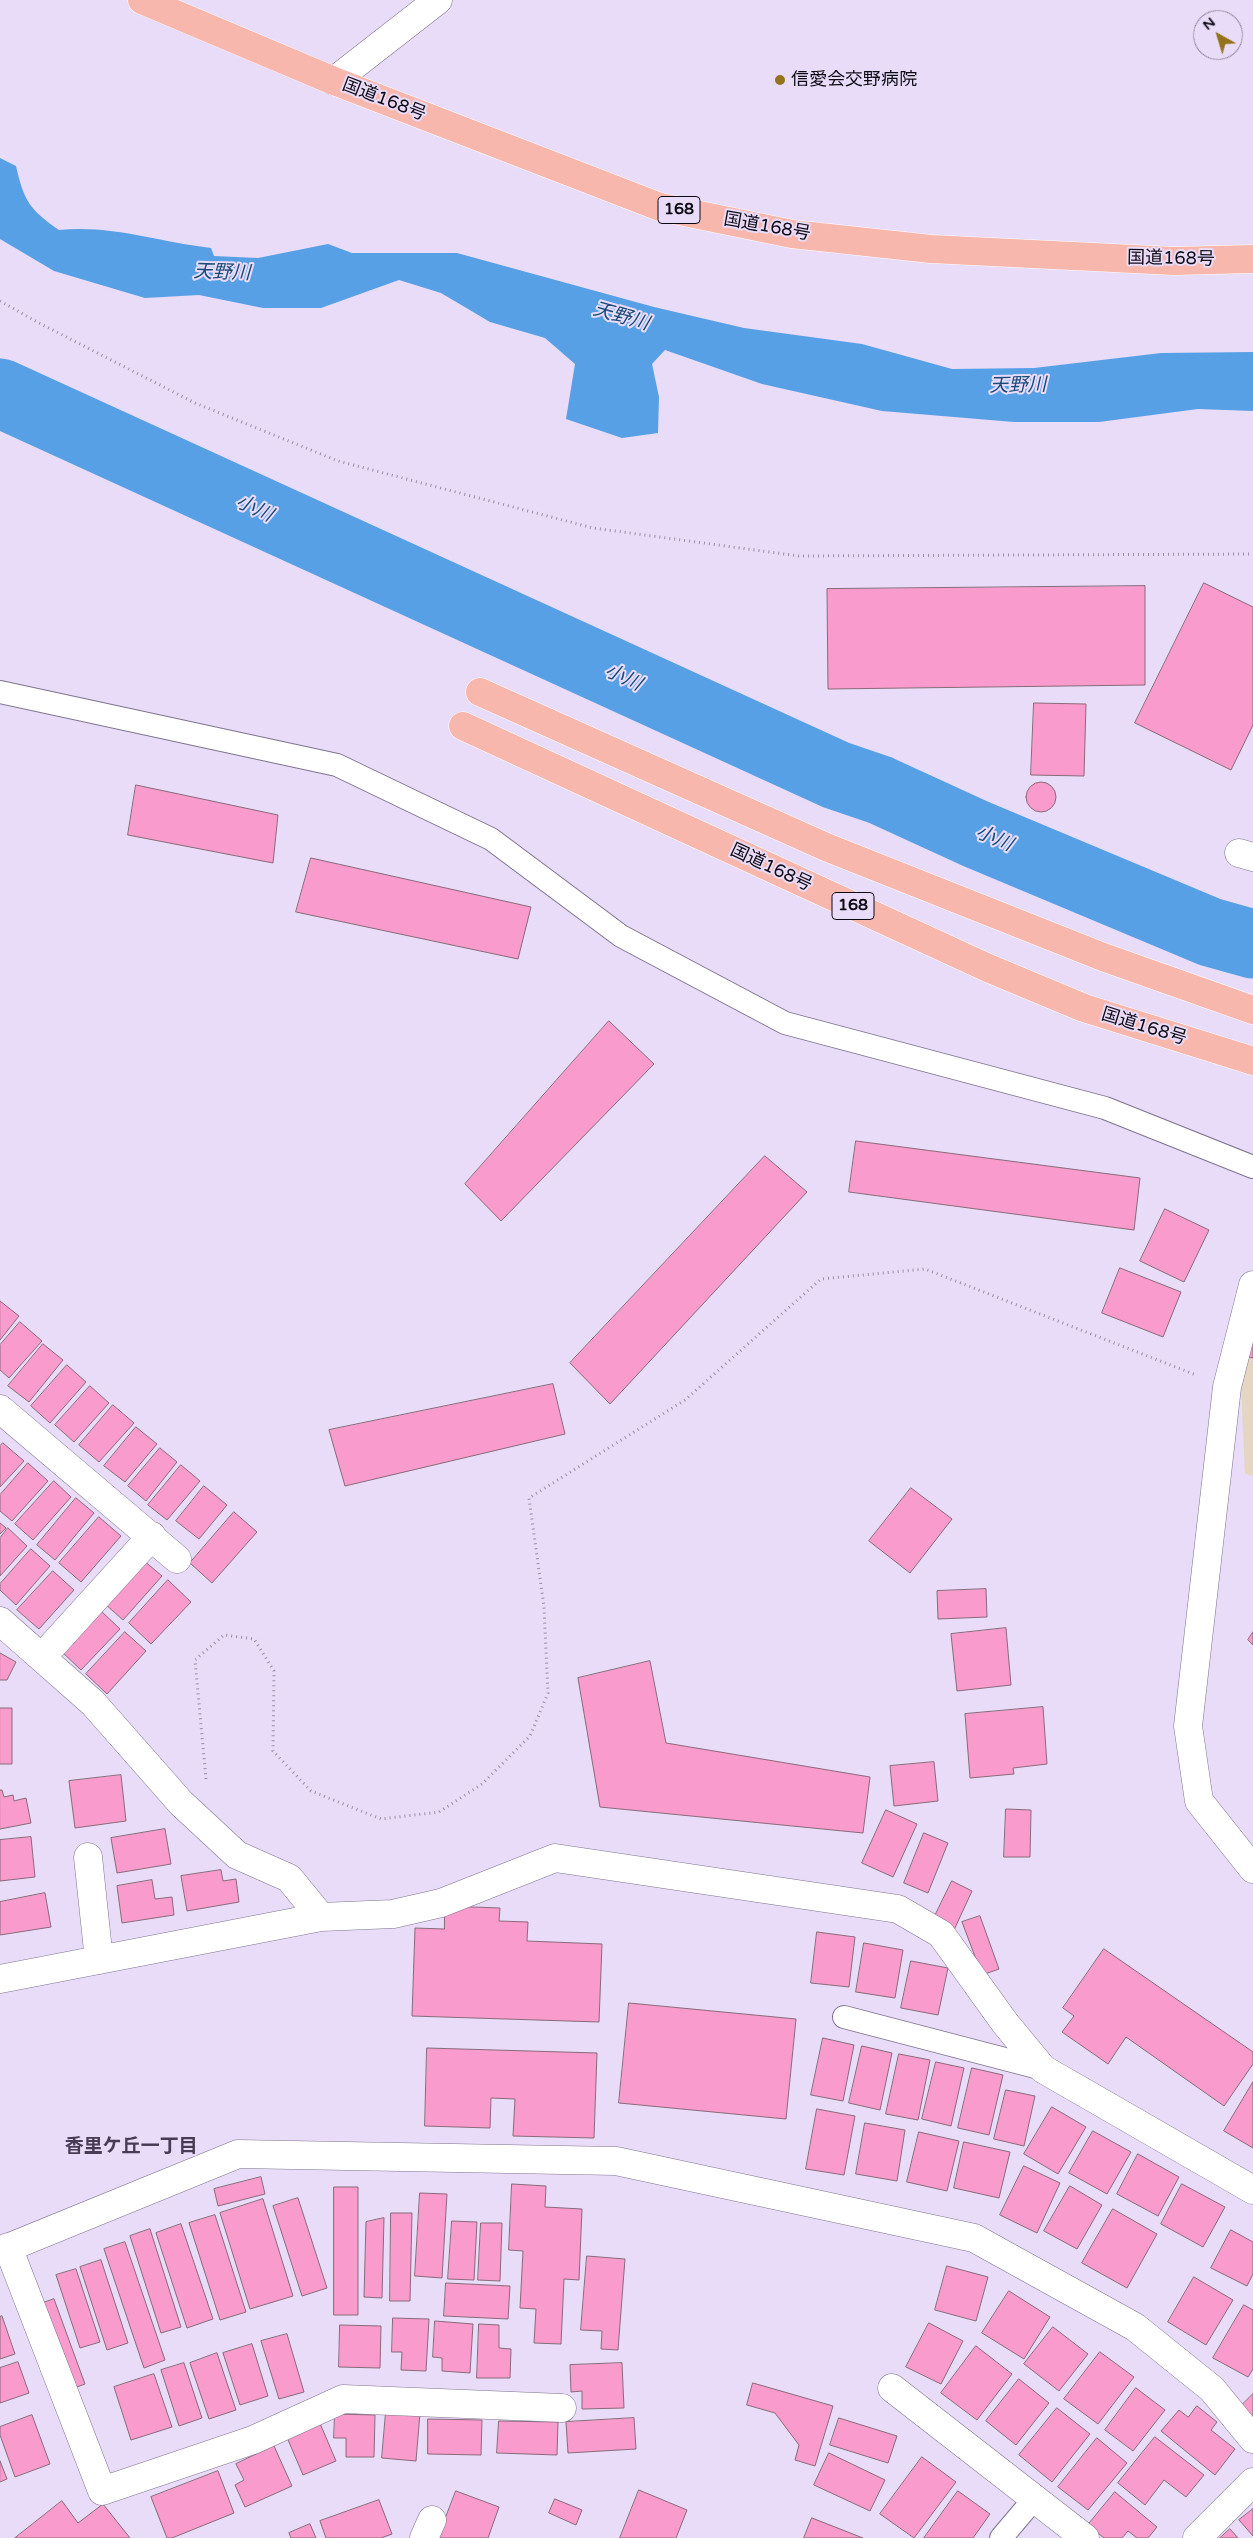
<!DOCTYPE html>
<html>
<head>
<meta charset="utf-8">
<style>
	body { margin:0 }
	#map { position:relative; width:1253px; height:2538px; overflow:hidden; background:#e8dcf9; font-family:"Varela Round",sans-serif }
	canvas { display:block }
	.north { position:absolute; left:1193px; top:10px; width:50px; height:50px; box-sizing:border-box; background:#e8dcf9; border:1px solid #91889d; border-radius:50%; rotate:321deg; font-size:14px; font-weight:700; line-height:20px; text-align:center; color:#0e0a13 }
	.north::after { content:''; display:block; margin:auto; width:18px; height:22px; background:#94721a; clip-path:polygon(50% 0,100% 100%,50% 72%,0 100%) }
</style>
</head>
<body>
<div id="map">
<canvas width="1253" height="2538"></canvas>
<div class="north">N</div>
</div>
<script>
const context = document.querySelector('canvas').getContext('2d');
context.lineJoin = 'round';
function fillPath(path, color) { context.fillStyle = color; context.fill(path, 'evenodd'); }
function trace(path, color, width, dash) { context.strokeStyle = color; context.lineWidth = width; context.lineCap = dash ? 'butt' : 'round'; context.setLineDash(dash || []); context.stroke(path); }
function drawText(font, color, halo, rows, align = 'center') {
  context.font = font + ' "Varela Round","Noto Sans JP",sans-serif'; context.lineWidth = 4; context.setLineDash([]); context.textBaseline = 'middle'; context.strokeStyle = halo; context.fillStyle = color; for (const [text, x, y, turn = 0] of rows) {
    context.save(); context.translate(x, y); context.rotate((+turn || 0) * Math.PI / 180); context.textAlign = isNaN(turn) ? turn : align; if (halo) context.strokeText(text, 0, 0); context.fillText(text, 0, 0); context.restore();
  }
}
fillPath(new Path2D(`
	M1253 1319V1476L1245 1474 1240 1364Z`), '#e4d6c3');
fillPath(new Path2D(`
	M0 158 16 166C24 201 29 209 59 230 114 225 157 242 211 248L214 256 258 258 328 244 352 253H457L654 307 744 328 862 344 952 369 1034 368 1161 353 1253 352V411L1198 409 1099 422H1014L882 411 762 384 665 350 652 364 659 397 658 433 622 438 566 419 575 364 545 338 490 322 441 293 399 280 321 308H263L199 295 145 298 54 271 0 239Z`), '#58a0e6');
trace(new Path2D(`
	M0 393 836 775 880 790 976 834 1210 932 1253 944`), '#58a0e6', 69);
const building = new Path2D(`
	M1204 583 1253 607V725L1231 770 1135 723Z
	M1145 586V685L828 689 827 589Z
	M1034 703 1086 704 1084 776 1031 775Z
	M1026 797a15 15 0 1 1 30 0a15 15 0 1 1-30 0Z
	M136 785 278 815 273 863 128 835Z
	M311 858 531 907 518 959 296 912Z
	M609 1021 654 1064 501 1221 465 1184Z
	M856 1141 1140 1178 1134 1230 849 1192Z
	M765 1156 807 1192 610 1404 570 1363Z
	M1165 1209 1209 1230 1184 1282 1140 1261Z
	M1120 1268 1181 1292 1163 1337 1102 1313Z
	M0 1301 19 1316 0 1340Z
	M20 1322 42 1341 9 1378 0 1370V1345Z
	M1253 1329V1358L1245 1356Z
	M43 1344 63 1360 29 1402 8 1386Z
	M67 1365 86 1382 50 1423 31 1406Z
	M553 1384 565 1434 345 1486 329 1430Z
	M90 1386 109 1403 74 1442 55 1425Z
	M113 1405 134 1423 99 1462 79 1445Z
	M136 1427 157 1444 125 1482 104 1466Z
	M3 1443 24 1461 0 1487V1446Z
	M160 1448 177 1462 146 1501 128 1486Z
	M28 1463 48 1481 12 1521 0 1511V1495Z
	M181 1465 200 1481 167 1520 148 1505Z
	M54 1481 71 1497 33 1540 15 1524Z
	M204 1486 227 1505 199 1539 176 1521Z
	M911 1488 952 1519 910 1573 869 1541Z
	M76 1498 94 1513 55 1560 37 1545Z
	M234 1512 257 1532 212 1583 190 1563Z
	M99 1517 121 1536 81 1582 59 1563Z
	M0 1523 6 1528 0 1534Z
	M8 1528 27 1546 0 1576V1538Z
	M31 1549 50 1566 16 1605 0 1590V1584Z
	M143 1560 162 1576 123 1620 104 1603Z
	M53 1571 74 1590 39 1629 17 1610Z
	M168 1580 191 1602 151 1644 129 1623Z
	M986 1589 987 1617 938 1619 937 1591Z
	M100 1610 120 1629 81 1670 61 1651Z
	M1006 1628 1011 1685 957 1691 951 1634Z
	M125 1632 146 1651 107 1694 86 1674Z
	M1253 1632V1645L1248 1640Z
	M0 1653 16 1662 7 1680H0Z
	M650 1661 666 1743 870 1777 863 1833 600 1807 578 1678Z
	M1043 1707 1047 1764 1013 1768 1014 1774 970 1778 965 1714Z
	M0 1708H12V1764H0Z
	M934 1762 938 1801 894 1806 890 1766Z
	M121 1775 126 1821 75 1828 69 1781Z
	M0 1790H2L4 1797 13 1795 14 1801 26 1798 31 1823 0 1829Z
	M1006 1809 1031 1810 1030 1857H1004Z
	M886 1810 917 1824 893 1877 862 1863Z
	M165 1829 171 1864 117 1873 111 1838Z
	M924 1833 948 1843 928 1893 904 1883Z
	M31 1837 35 1877 0 1881V1840Z
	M221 1870 223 1881 236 1879 239 1902 187 1911 181 1876Z
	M152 1880 155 1899 172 1897 174 1915 122 1923 117 1886Z
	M952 1881 972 1891 954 1930 933 1920Z
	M45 1893 51 1927 0 1935V1902Z
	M445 1906 500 1908 499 1921 528 1922 527 1941 602 1944 599 2022 412 2016 415 1928 444 1929Z
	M980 1916 999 1969 982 1975 962 1922Z
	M817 1932 855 1937 849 1987 811 1983Z
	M864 1943 903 1950 895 1998 856 1992Z
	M1104 1949 1253 2052V2064L1224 2106 1126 2037 1108 2064 1062 2032 1074 2016 1063 2008Z
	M911 1961 948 1968 938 2015 901 2008Z
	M629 2003 796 2019 786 2119 619 2103Z
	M823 2038 854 2045 843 2101 811 2095Z
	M862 2046 892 2053 880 2110 849 2103Z
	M427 2048 597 2053 594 2138 513 2136 515 2099 491 2098 490 2128 425 2126Z
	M899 2054 930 2060 918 2120 886 2114Z
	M936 2062 964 2068 951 2126 922 2119Z
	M972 2068 1003 2075 989 2135 958 2128Z
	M1253 2082V2148L1224 2131Z
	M1006 2090 1035 2096 1024 2146 994 2139Z
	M1052 2107 1086 2127 1058 2174 1024 2154Z
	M817 2109 855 2116 844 2175 806 2169Z
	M865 2123 905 2130 897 2181 856 2174Z
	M1093 2131 1131 2152 1107 2194 1069 2173Z
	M919 2132 959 2141 947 2191 907 2182Z
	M964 2142 1010 2152 999 2198 954 2188Z
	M1138 2154 1179 2177 1158 2216 1117 2194Z
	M1024 2166 1060 2183 1037 2233 1000 2215Z
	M261 2177 265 2194 218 2206 214 2189Z
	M512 2184 546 2186 545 2207 582 2209 579 2280 564 2279 561 2344 534 2343 536 2309 520 2308 523 2251 509 2250Z
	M1182 2184 1225 2207 1203 2247 1161 2224Z
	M1070 2186 1102 2205 1077 2249 1044 2231Z
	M334 2187H358V2315H334Z
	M420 2193 447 2194 442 2278 415 2276Z
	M298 2198 327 2288 302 2296 273 2206Z
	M263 2199 293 2296 250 2309 220 2213Z
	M1113 2209 1157 2234 1127 2288 1082 2263Z
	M391 2213H412L410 2301H390Z
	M215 2215 246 2312 220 2320 189 2223Z
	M384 2218 382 2298 364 2297 366 2222Z
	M452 2221 477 2222 474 2280 448 2279Z
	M481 2223H502L500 2281 478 2280Z
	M181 2224 213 2319 187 2328 156 2233Z
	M150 2229 181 2327 161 2333 130 2236Z
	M1231 2230 1253 2242V2274L1247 2286 1211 2268Z
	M125 2242 165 2360 144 2368 104 2249Z
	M587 2256 625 2259 618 2350 601 2349 602 2331 581 2330Z
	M101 2260 128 2343 107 2350 80 2267Z
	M947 2266 988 2277 976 2321 935 2310Z
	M76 2269 100 2342 80 2348 56 2275Z
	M1194 2277 1233 2300 1206 2345 1168 2322Z
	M446 2283 510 2286 508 2319 444 2316Z
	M1009 2291 1050 2317 1024 2359 982 2333Z
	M54 2299 85 2384 69 2390 38 2305Z
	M1244 2305 1253 2310V2369L1248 2377 1213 2358Z
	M2 2316 15 2354 0 2359V2317Z
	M393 2318 429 2319 426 2371 401 2370 402 2352H392Z
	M435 2321 473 2324 470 2373 442 2371V2358L433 2357Z
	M929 2323 963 2341 941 2384 906 2367Z
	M479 2324 499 2325V2348L511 2349 510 2378H477Z
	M340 2325 381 2326 380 2368 339 2367Z
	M1053 2327 1088 2354 1059 2391 1024 2364Z
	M287 2334 304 2392 279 2399 261 2341Z
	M252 2344 268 2396 240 2405 223 2353Z
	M976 2346 1012 2374 977 2420 941 2393Z
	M1100 2352 1134 2377 1098 2424 1064 2399Z
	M217 2353 236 2410 209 2419 190 2363Z
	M18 2362 29 2393 0 2403V2368Z
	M184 2363 202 2418 179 2426 161 2370Z
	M622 2363 624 2408 582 2409V2391L571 2392 570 2365Z
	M154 2374 172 2427 131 2440 114 2387Z
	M1019 2379 1049 2403 1016 2445 986 2421Z
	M753 2383 833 2406 815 2466 795 2460 799 2445 775 2413 747 2405Z
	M1136 2388 1165 2410 1133 2451 1105 2430Z
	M1253 2394V2420L1240 2407Z
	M1197 2406 1217 2422 1211 2430 1235 2449 1215 2475 1161 2431 1179 2410 1188 2417Z
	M1057 2408 1090 2434 1052 2482 1019 2455Z
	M386 2412 420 2413 416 2461 382 2458Z
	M335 2414 375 2415 374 2457H346V2438H334Z
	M32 2415 50 2464 15 2477 0 2435V2427Z
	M634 2418 636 2449 568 2453 566 2422Z
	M839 2418 897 2436 888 2463 830 2445Z
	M428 2419 482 2420 481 2455 428 2454Z
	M319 2421 336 2461 303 2475 286 2435Z
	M499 2421 558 2422 557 2455 497 2453Z
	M1155 2437 1204 2475 1186 2497 1164 2480 1145 2505 1118 2483Z
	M1097 2438 1127 2463 1088 2510 1058 2487Z
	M274 2446 292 2486 245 2507 235 2485 244 2480 236 2464Z
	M829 2453 885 2480 870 2511 814 2485Z
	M922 2457 956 2482 914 2538 880 2514Z
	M0 2461 7 2479 0 2482Z
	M218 2471 234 2513 172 2538H167L151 2497Z
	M639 2490 687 2510 676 2538H620Z
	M456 2491 499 2507 488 2538H438Z
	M958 2491 990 2514 973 2538H924Z
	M1115 2492 1157 2527 1148 2538H1137L1128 2531 1122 2538H1104L1088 2525Z
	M555 2499 582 2510 576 2525 549 2513Z
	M379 2500 392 2534 381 2538H326L320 2521Z
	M62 2501 78 2523 103 2504 130 2538H15Z
	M1253 2509V2536L1239 2520Z
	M812 2518 863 2538H804Z
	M310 2524 316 2538H291L289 2533Z
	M1230 2529 1238 2538H1220Z`);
fillPath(building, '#f99bcc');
trace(building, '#886a79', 1);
const service = new Path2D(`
	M0 692 337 765 491 839 621 936 785 1023 1105 1108 1253 1167
	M844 2017 1043 2069
	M1001 2538 1034 2499`);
const minor = new Path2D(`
	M334 81 438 0
	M1239 853 1253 857
	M1253 1285 1227 1387 1188 1726 1199 1801 1253 1869
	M0 1409 177 1559
	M0 1621 93 1703 181 1803 237 1855 289 1878 321 1917
	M42 1657 152 1536
	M88 1857 99 1960
	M0 1979 321 1917 393 1914 441 1903 555 1858 898 1909 941 1934 1005 2023 1043 2069 1253 2190
	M8 2247 102 2491 253 2440 343 2399 562 2408
	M0 2251 238 2154 616 2161 974 2238 1135 2327 1212 2389 1253 2439
	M892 2388 1085 2538
	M424 2538 432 2520
	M1197 2538 1253 2482`);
const trunk = new Path2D(`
	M142 0 334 81 660 207 792 234 931 249 1174 261 1253 259
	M480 692 826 847 1103 957 1253 1010
	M463 726 988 968 1084 1008 1253 1061`);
trace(service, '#7f748e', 24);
trace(minor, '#7f748e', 29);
trace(trunk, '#fff', 29);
trace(new Path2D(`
	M0 301 39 323 195 403 338 461 593 528 799 556 1253 554
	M206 1779 195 1660 224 1635 254 1639 274 1671 273 1751 311 1791 381 1819 439 1812 482 1784 530 1736 548 1693 544 1607 529 1498 685 1400 821 1279 925 1269 1196 1375`), '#988fa5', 3, [1, 4]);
trace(service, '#fff', 22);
trace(minor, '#fff', 28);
trace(trunk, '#f8b7ac', 28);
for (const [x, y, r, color] of [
	[780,80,6,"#94721a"]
]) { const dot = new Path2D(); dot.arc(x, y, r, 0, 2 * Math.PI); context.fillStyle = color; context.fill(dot); trace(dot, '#e8dcf9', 2); }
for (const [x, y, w] of [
	[679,210,42],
	[853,906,42]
]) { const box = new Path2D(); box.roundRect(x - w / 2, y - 13.5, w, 27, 4); context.fillStyle = '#e8dcf9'; context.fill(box); trace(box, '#0e0a13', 1); }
drawText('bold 16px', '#0e0a13', null, [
	["168",679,210],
	["168",853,906]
]);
drawText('18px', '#0e0a13', '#e8dcf9', [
	["信愛会交野病院",791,80]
], 'left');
drawText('18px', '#0e0a13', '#e8dcf9', [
	["国道168号",384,100,21],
	["国道168号",767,227,10],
	["国道168号",1171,259,1],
	["国道168号",771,868,25],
	["国道168号",1144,1027,17]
]);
drawText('italic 19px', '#184b79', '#e8dcf9', [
	["天野川",222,273,2],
	["天野川",621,317,16],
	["天野川",1018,386,-1],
	["小川",254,509,25],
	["小川",623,678,25],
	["小川",994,839,23]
]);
drawText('bold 19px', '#473c54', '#e8dcf9', [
	["香里ケ丘一丁目",131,2147]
]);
</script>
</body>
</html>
